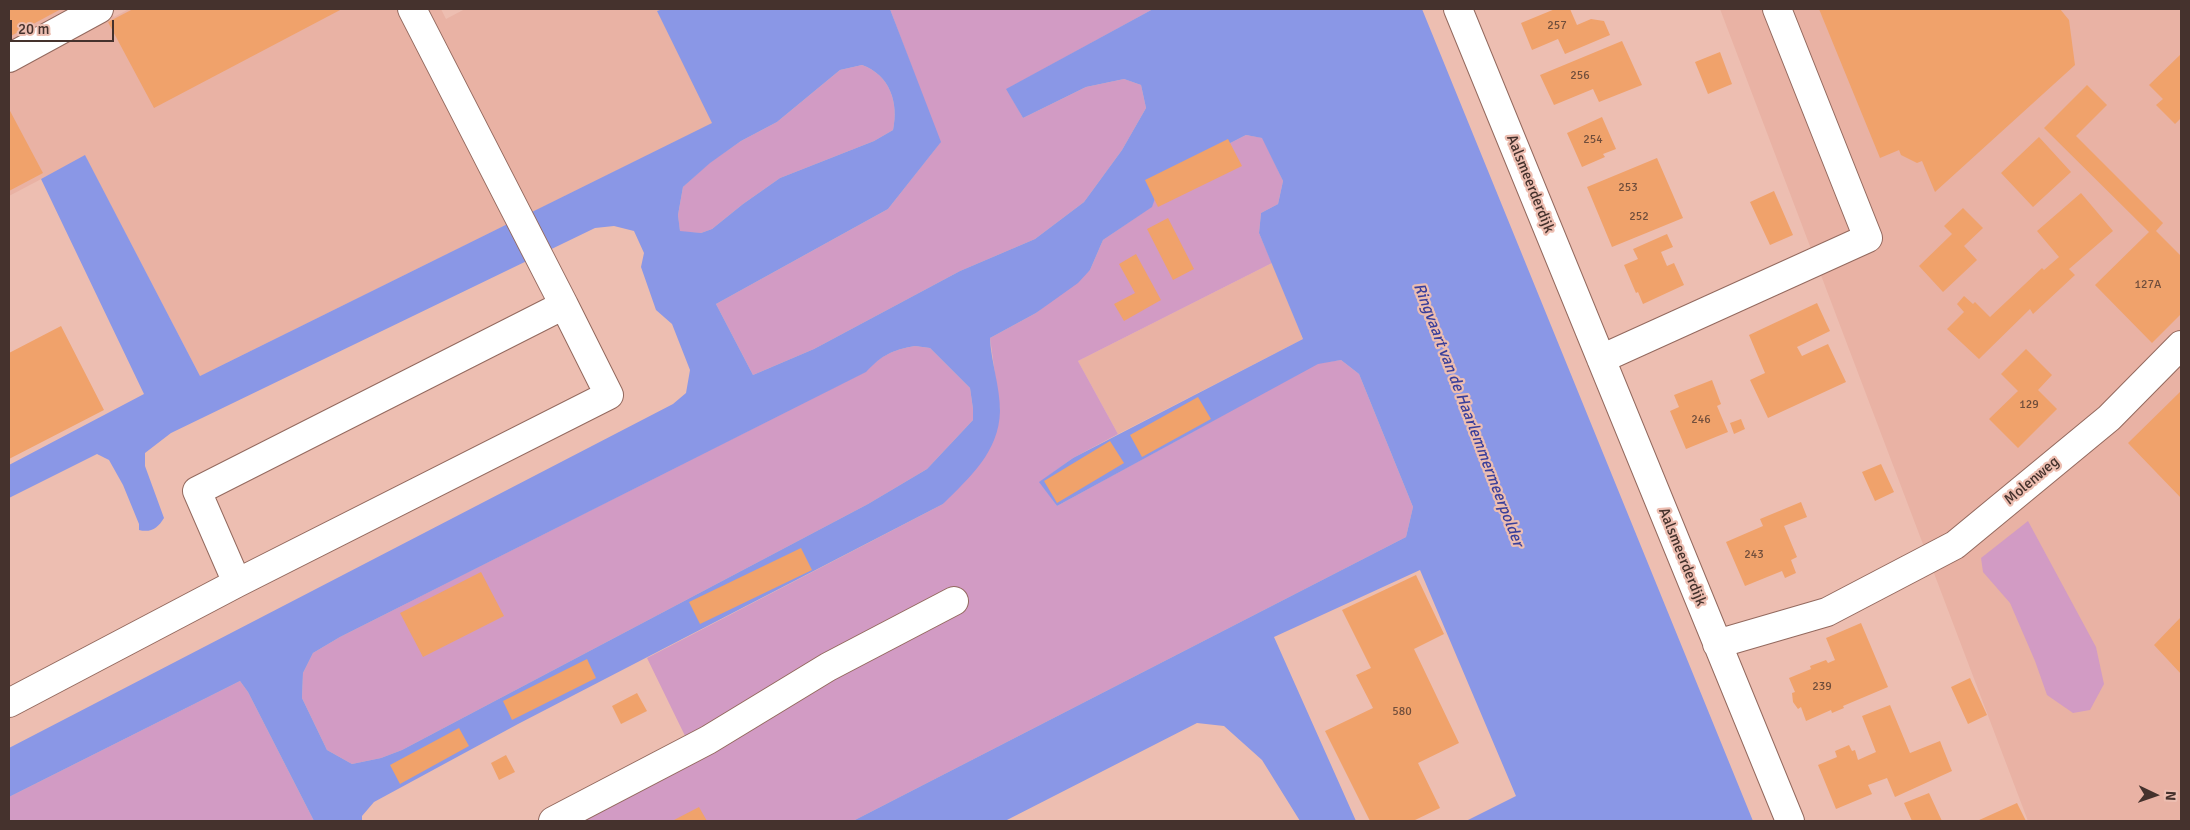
<!DOCTYPE html>
<html>
<head>
<meta charset="utf-8">
<style>
	body { margin:0 }
	#map { position:relative; width:2190px; height:830px; overflow:hidden; background:#edbeb1; font-family:Signika,sans-serif }
	canvas { display:block }
	.frame { position:absolute; inset:0; border:10px solid #45322d; pointer-events:none }
	.north { position:absolute; left:2130px; top:770px; width:50px; height:50px; -webkit-text-stroke:4px #edbeb1; paint-order:stroke; rotate:93deg; font-size:14px; font-weight:700; line-height:20px; text-align:center; color:#45322d }
	.north::after { content:''; display:block; margin:auto; width:18px; height:22px; background:#45322d; clip-path:polygon(50% 0,100% 100%,50% 72%,0 100%) }
	.scale { position:absolute; left:10px; top:20px; width:104px; height:22px; box-sizing:border-box; border:2px solid #45322d; border-top:0; padding-left:6px; font-size:15px; line-height:18px; white-space:nowrap; color:#45322d; -webkit-text-stroke:4px #edbeb1; paint-order:stroke }
</style>
</head>
<body>
<div id="map">
<canvas width="2190" height="830"></canvas>
<div class="frame"></div>
<div class="north">N</div>
<div class="scale">20 m</div>
</div>
<script>
const context = document.querySelector('canvas').getContext('2d');
context.lineJoin = 'round';
function fillPath(path, color) { context.fillStyle = color; context.fill(path, 'evenodd'); }
function trace(path, color, width, dash) { context.strokeStyle = color; context.lineWidth = width; context.lineCap = dash ? 'butt' : 'round'; context.setLineDash(dash || []); context.stroke(path); }
function drawText(font, color, halo, rows, align = 'center') {
  context.font = font + ' Signika,sans-serif'; context.lineWidth = 4.5; context.setLineDash([]); context.textBaseline = 'middle'; context.strokeStyle = halo; context.fillStyle = color; for (const [text, x, y, turn = 0] of rows) {
    context.save(); context.translate(x, y); context.rotate((+turn || 0) * Math.PI / 180); context.textAlign = isNaN(turn) ? turn : align; if (halo) context.strokeText(text, 0, 0); context.fillText(text, 0, 0); context.restore();
  }
}
fillPath(new Path2D(`
	M9 9H109L114 17 129 9H441L446 19 465 9H663L658 12 713 123 200 376 85 156 9 196Z
	M1720 9H2181V821H2028Z
	M1272 263 1303 339 1118 434 1078 361Z`), '#e9b2a4');
fillPath(new Path2D(`
	M890 9H1153L1007 89 1023 118 1086 87 1124 79 1141 85 1146 108 1122 150 1084 202 1035 239 960 271 814 349 753 375 716 304 888 209 940 143Z
	M862 65C890 75 899 103 893 130L874 141 780 178 743 204 712 229 701 233 680 232 678 215 683 187 709 163 741 141 777 122 840 70Z
	M1246 135 1263 138 1283 181 1278 204 1261 213 1259 233 1272 263 1078 361 1118 434 1073 458 1040 482 1057 506 1318 363 1341 360 1359 374 1413 507 1406 537 853 821H539L689 744 647 658 943 504 1000 411 990 338 1036 313 1090 270 1103 240 1151 207 1160 184 1183 167Z
	M915 346 930 348 970 388 973 409V420L927 469 868 504 402 750 381 758 352 764 327 750 302 698 303 673 313 653 340 637 865 372C882 355 892 350 915 346Z
	M2028 521 2096 647 2104 684 2090 710 2073 713 2047 695 2035 661 2010 603 1983 572 1981 558Z
	M240 681 248 692 314 821H9V797Z`), '#d29bc4');
fillPath(new Path2D(`
	M663 9H890L941 142 888 209 716 304 753 375 814 349 960 271 1035 239 1084 202 1122 150 1146 108 1141 85 1124 79 1086 87 1023 118 1006 89 1153 9H1422L1753 821H1466L1516 796 1420 570 1274 637 1356 821H1300L1262 760 1224 726 1197 723 1005 821H853L1406 537 1413 507 1359 374 1341 360 1318 364 1057 506 1039 482 1073 458 1303 339 1259 233 1261 213 1278 204 1283 181 1262 138 1246 135 1183 167 1160 184 1152 207 1103 240 1090 270 1078 283 1036 313 990 338C991 362 1000 386 1000 411 999 452 970 477 943 504L518 724 374 802 362 816V821H314L248 692 240 681 9 797V748L673 404 686 393 690 370 672 324 656 310 641 267 644 253 634 231 614 226 595 228 171 433 145 453V466L164 518C158 528 151 533 139 530V524L123 485 109 460 97 454 9 498V465L144 394 41 179 85 155 200 376 712 123 657 11ZM862 65C890 75 899 103 893 130L874 141 780 178 743 204 712 229 701 233 680 231 678 215 683 187 710 163 741 141 777 122 840 70ZM915 346 930 348 970 388 973 409V420L927 469 868 504 402 750 381 758 352 764 327 750 302 698 303 673 313 653 340 637 866 372C882 355 892 350 915 346Z`), '#8a97e6');
fillPath(new Path2D(`
	M9 9H61L9 37Z
	M133 9H342L154 108 108 22Z
	M1555 9H1570L1577 25 1591 19 1604 21 1610 35 1565 54 1558 39 1532 50 1521 23Z
	M1819 9H2060L2069 20 2075 65 1935 192 1922 161 1917 163 1901 155 1899 150 1880 158Z
	M1622 41 1642 85 1599 102 1593 89 1554 105 1540 75Z
	M1720 52 1732 84 1708 94 1695 62Z
	M2181 54V118L2175 124 2156 105 2163 99 2149 85Z
	M2087 85 2107 105 2076 136 2163 223 2156 231 2181 256V314L2152 343 2095 285 2149 232 2044 128Z
	M9 109 43 173 9 191Z
	M1602 117 1616 149 1603 154 1605 157 1582 167 1567 133Z
	M2039 137 2071 172 2033 207 2001 173Z
	M1228 139 1242 166 1158 207 1145 180Z
	M1657 158 1683 218 1612 247 1587 187Z
	M1774 191 1793 235 1770 245 1750 202Z
	M2081 193 2113 231 2069 269 2075 275 2033 314 2030 309 1979 359 1947 329 1964 312 1957 304 1964 296 1973 304 1975 302 1990 317 2042 268 2044 270 2059 257 2037 231Z
	M1963 208 1983 228 1964 246 1977 260 1943 292 1919 266 1952 234 1944 226Z
	M1168 218 1194 269 1173 280 1147 229Z
	M1667 234 1673 247 1661 252 1667 266 1674 263 1684 285 1643 304 1638 292 1636 293 1624 265 1638 259 1633 249Z
	M1136 254 1161 300 1124 321 1114 304 1135 293 1119 264Z
	M1817 303 1830 331 1797 347 1802 356 1828 344 1846 382 1768 418 1750 380 1765 373 1749 335Z
	M61 326 104 410 9 459V353Z
	M2026 349 2052 375 2038 390 2057 409 2018 448 1989 419 2018 391 2001 374Z
	M1712 380 1721 404 1717 406 1728 432 1686 449 1670 411 1679 407 1674 395Z
	M2181 391V498L2128 443Z
	M1198 397 1211 419 1142 457 1130 435Z
	M1741 419 1745 429 1734 434 1730 423Z
	M1110 441 1124 463 1057 503 1044 481Z
	M1881 464 1894 492 1875 501 1862 472Z
	M1801 502 1807 517 1784 526 1797 557 1791 560 1796 573 1785 578 1782 571 1745 586 1726 542 1763 526 1760 519Z
	M801 548 812 570 700 624 689 602Z
	M481 572 504 616 423 657 400 613Z
	M1416 575 1444 634 1414 649 1459 743 1418 763 1440 808 1413 821H1370L1325 731 1373 708 1356 675 1371 668 1342 610Z
	M2181 617V674L2154 645Z
	M1861 623 1888 687 1843 706 1844 708 1832 713 1831 710 1806 721 1801 707 1798 709 1793 702 1792 693 1795 692 1789 678 1811 669 1810 666 1826 660 1828 663 1835 660 1826 638Z
	M587 659 596 678 512 720 503 701Z
	M1970 678 1987 715 1968 724 1951 687Z
	M637 693 647 711 621 724 612 706Z
	M1890 705 1910 753 1940 741 1952 771 1895 797 1887 778 1868 785 1872 794 1836 809 1818 765 1837 757 1835 751 1849 745 1852 751 1855 750 1858 760 1876 752 1862 716Z
	M459 728 469 746 400 784 390 765Z
	M506 755 515 772 499 780 491 763Z
	M1929 793 1942 821H1912L1904 803Z
	M2017 803 2026 821H1977Z
	M699 807 707 821H672Z`), '#f0a26b');
const minor = new Path2D(`
	M1458 9 1790 821
	M9 58 99 9
	M1601 359 1868 238 1777 9
	M237 583 197 491 564 305 412 9
	M1717 644 1827 612 1955 545 2109 418 2181 345
	M9 703 237 583 609 395 564 305
	M553 821 708 740 828 667 954 601`);
trace(minor, '#93695e', 30);
trace(minor, '#fff', 28);
drawText('12px', '#704e3c', null, [
	["257",1557,26],
	["256",1580,76],
	["254",1593,140],
	["253",1628,188],
	["252",1639,217],
	["127A",2148,285],
	["129",2029,405],
	["246",1701,420],
	["243",1754,555],
	["239",1822,687],
	["580",1402,712]
]);
drawText('15px', '#45322d', '#edbeb1', [
	["Aalsmeerderdijk",1530,184,68],
	["Molenweg",2032,481,-40],
	["Aalsmeerderdijk",1682,557,68]
]);
drawText('italic 16px', '#3a3f9a', '#edbeb1', [
	["Ringvaart van de Haarlemmermeerpolder",1468,415,69]
]);
</script>
</body>
</html>
